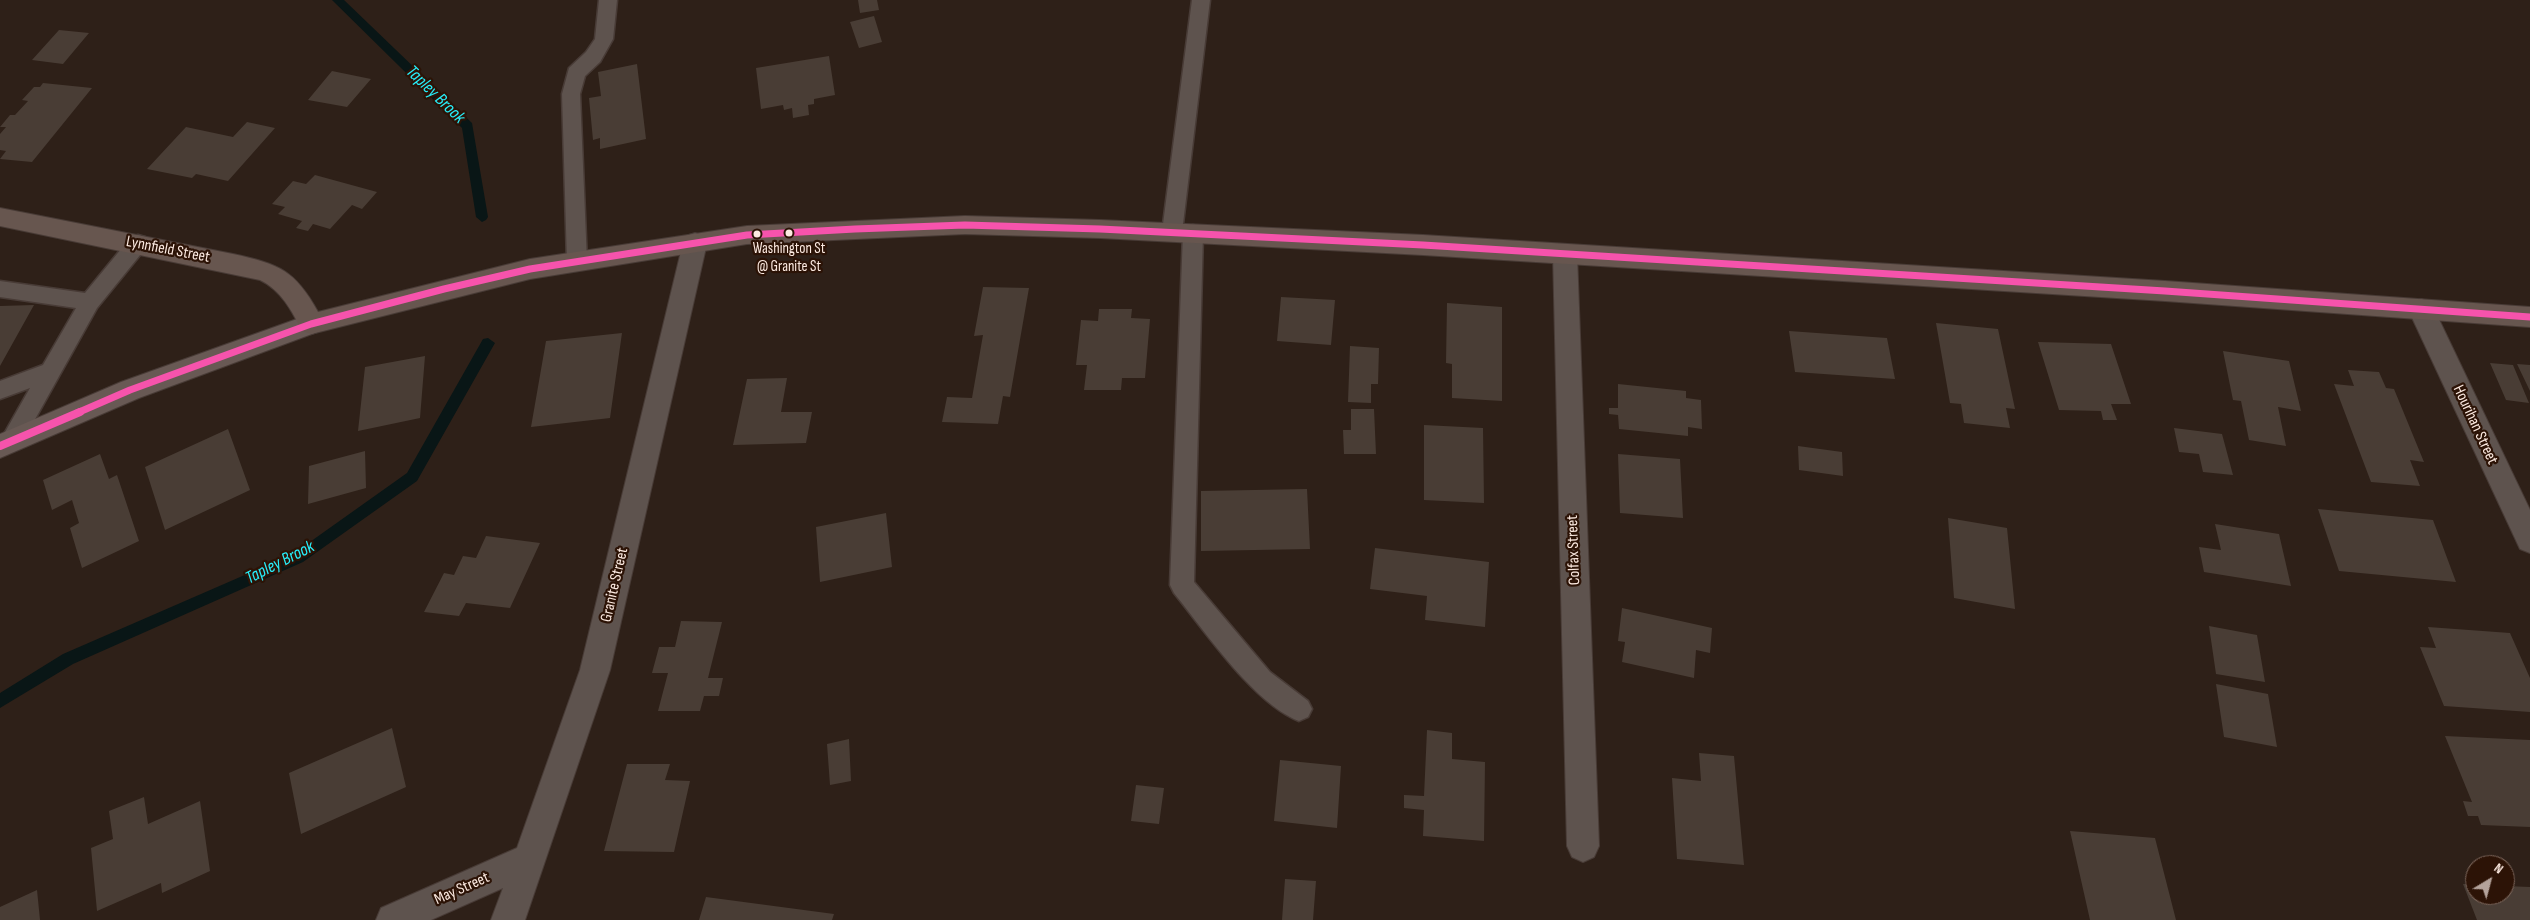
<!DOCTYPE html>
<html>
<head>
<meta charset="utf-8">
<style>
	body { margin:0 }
	#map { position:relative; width:2530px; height:920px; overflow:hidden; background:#2e2018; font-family:"Sofia Sans Condensed",sans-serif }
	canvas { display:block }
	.north { position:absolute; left:2465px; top:855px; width:50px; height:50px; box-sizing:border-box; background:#2c1306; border:1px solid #7f695e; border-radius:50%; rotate:37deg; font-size:14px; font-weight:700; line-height:20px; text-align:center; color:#fceae1 }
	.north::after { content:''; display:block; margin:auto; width:18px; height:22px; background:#b4a39b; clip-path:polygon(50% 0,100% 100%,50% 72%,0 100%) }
</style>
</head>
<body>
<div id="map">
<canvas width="2530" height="920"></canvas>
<div class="north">N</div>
</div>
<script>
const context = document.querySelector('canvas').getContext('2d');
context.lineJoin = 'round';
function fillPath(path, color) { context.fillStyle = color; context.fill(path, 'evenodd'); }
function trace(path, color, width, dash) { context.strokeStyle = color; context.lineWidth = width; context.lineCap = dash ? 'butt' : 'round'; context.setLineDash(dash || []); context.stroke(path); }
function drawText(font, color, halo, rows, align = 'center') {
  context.font = font + ' "Sofia Sans Condensed",sans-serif'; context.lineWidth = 4.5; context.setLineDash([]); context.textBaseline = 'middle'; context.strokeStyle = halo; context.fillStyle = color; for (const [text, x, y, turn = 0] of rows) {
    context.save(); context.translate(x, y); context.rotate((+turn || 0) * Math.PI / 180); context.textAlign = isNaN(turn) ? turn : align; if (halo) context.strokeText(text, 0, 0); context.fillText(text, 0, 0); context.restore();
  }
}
fillPath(new Path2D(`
	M332 0H344L472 123 488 217 486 220 482 222 476 217 462 128Z
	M488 338 495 343 417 481 303 562 73 664 0 708V693L63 654 293 554 407 473 483 339Z`), '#091616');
fillPath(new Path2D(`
	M858 0H877L879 10 860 13Z
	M874 16 882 42 859 48 850 22Z
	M59 30 89 33 63 64 32 60Z
	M829 56 835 95 814 99V104L808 105 809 115 793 118 792 108 784 110 783 105 761 109 756 68Z
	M637 64 646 139 600 149V138L593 140 589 98 601 96 598 72Z
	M332 71 371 79 347 107 308 100Z
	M43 83 92 88 32 162 0 159 6 151 0 150V134L6 127H0L10 115H15L28 101 22 100 34 87H40Z
	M247 122 275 128 228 181 196 174 192 178 147 169 186 127 233 137Z
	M315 175 377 192 362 209 352 205 330 229 313 224 308 231 296 228 302 221 278 214 285 207 272 204 293 181 306 184Z
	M983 287 1029 288 1010 397 1003 396 998 424 942 422 947 397 972 398 983 335 974 336Z
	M1281 297 1335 300 1331 345 1277 341Z
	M1447 303 1502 307V401L1452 398V364L1446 363Z
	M34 305 0 366V306Z
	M1099 309H1132L1131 318 1150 319 1145 378H1122L1121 390H1084L1087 365H1076L1081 320 1098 321Z
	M1936 323 1998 329 2015 409 2006 408 2010 428 1964 423 1961 404 1950 403Z
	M1789 331 1887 338 1895 379 1795 372Z
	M622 333 610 418 531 427 546 341Z
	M2038 342 2111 344 2131 404H2111L2117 420H2103L2101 411 2059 410Z
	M1350 346 1379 348 1378 384H1371V403L1348 402Z
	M2223 351 2289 361 2301 411 2278 407 2286 446 2249 440 2241 401 2233 400Z
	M425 356 420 418 358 431 365 367Z
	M2490 363 2513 365 2529 403 2506 400Z
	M2517 364 2530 365V391Z
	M2348 370 2379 372 2386 388 2394 389 2424 462 2410 460 2420 486 2371 482 2334 384 2354 386Z
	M787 378 781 412H812L806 443 733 445 747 379Z
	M1618 384 1686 391V398L1701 400 1702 429 1688 427V436L1619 429 1618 415 1609 414V408H1618Z
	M1351 409H1374L1376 454H1344L1343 430H1351Z
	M1424 425 1483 428 1484 503 1424 500Z
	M2174 428 2222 434 2233 475 2203 472 2199 454 2179 452Z
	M228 429 250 490 165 530 145 467Z
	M1798 446 1842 452 1843 476 1799 470Z
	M365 451 366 488 308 504 309 466Z
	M100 454 109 479 117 475 139 541 82 568 70 528 79 523 72 500 52 510 43 480Z
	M1618 454 1680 459 1683 518 1620 513Z
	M1307 489 1310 549 1201 551V491Z
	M2318 509 2433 520 2456 582 2339 571Z
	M886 513 892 567 820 582 816 527Z
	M1948 518 2007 528 2015 609 1954 598Z
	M2215 524 2279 534 2291 586 2204 572 2199 547 2221 550Z
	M486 536 540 543 510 608 466 603 459 616 424 612 444 573 454 575 463 556 476 558Z
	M1375 548 1489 562 1485 627 1425 620 1427 596 1370 589Z
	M1622 608 1712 628 1710 653 1696 650 1694 678 1622 662 1625 642 1618 641Z
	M681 621 722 622 708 678H723L719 696H704L700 711H658L668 673H652L659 647H675Z
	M2209 626 2257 635 2265 682 2216 674Z
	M2428 627 2510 633 2530 678V712L2444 706 2420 647 2436 648Z
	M2216 684 2268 694 2277 747 2224 737Z
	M392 728 406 787 301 834 289 773Z
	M1427 730 1452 733V759L1485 762 1484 841 1423 836 1424 810 1404 808V795L1424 796Z
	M2445 736 2530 740V827L2481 825 2478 816H2468L2463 801 2472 802Z
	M849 739 851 781 830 785 827 744Z
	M1699 753 1734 756 1744 865 1677 859 1672 778 1701 781Z
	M1280 760 1341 766 1337 828 1274 821Z
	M627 764H670L665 780 690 781 674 852 604 851Z
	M1136 785 1164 788 1159 824 1131 821Z
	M144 797 148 824 200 801 210 871 162 893 161 883 97 911 91 848 113 839 109 811Z
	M2070 831 2155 838 2176 920H2090Z
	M1285 879 1316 881 1313 920H1282Z
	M2463 884H2475V895H2505V886L2530 887V920H2477Z
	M37 890 40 920H0V907Z
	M706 897 834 914 832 920H699Z`), '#493d35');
const lane = new Path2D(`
	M599 0H617L613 39 600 62 585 76 580 94 587 262 584 268 577 270 570 268 567 262 562 94 569 68 586 52 595 39Z
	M1192 0H1210L1182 232 1179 237 1172 240 1165 237 1162 232Z
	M1193 225 1200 228 1203 233 1194 582 1270 672 1308 701 1312 709 1308 717 1299 721C1253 703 1205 631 1174 593L1170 585 1183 233 1186 228Z
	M138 235 145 237 148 243 145 249 97 308 19 448 11 450 3 448 0 441 30 388 0 399V381L43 365 76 308 0 297V281L85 293 131 237Z`);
const street = new Path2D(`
	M695 233 704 236 707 243 610 670 525 920H491L503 888 431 920H376L381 908 517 848 580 670 683 243 686 236Z
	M1565 244 1574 247 1577 254 1599 846 1594 857 1583 862 1572 857 1567 846 1553 254 1556 247Z
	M2421 299 2430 302 2434 309 2530 510V553L2520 549 2408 309 2412 302Z`);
const secondary = new Path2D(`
	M311 314 320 317 324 324 320 331 139 398 0 458V434L121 382Z`);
const primary = new Path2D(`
	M0 208 233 254C279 264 295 270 318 312L530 259 747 226 965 216 1100 220 1423 235 2165 281 2530 307V327L2165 301 1423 255 1100 238 965 234 747 244 530 279 311 334 302 331C292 311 281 290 260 280L0 226Z`);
trace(lane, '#483b36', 3);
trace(street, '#483b36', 2);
trace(secondary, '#483b36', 2);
trace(primary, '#483b36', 2);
fillPath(lane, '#5e534e');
fillPath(street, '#5e534e');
fillPath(secondary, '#685954');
fillPath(primary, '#67564f');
trace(new Path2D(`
	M77 413 130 390 311 324 444 289 530 269 747 235 855 229 965 225 1100 229 1423 245 2165 291 2530 317`), '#f653ac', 7);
trace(new Path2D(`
	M0 446 80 412`), '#f653ac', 8);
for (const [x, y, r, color] of [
	[789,233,4.5,"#fceae1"],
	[757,234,4.5,"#fceae1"]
]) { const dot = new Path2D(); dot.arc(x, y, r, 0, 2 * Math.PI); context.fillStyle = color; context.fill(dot); trace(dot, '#2c1306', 2); }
drawText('15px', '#fceae1', '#2c1306', [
	["Washington St",789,249],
	["@ Granite St",789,267]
]);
drawText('16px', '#fceae1', '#2c1306', [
	["Lynnfield Street",168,250,11],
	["Hourihan Street",2475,425,65],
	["Colfax Street",1574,550,-92],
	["Granite Street",615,585,-77],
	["May Street",462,889,-24]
]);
drawText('italic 18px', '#27effb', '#2c1306', [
	["Tapley Brook",435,95,44],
	["Tapley Brook",280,563,-27]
]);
</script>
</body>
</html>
